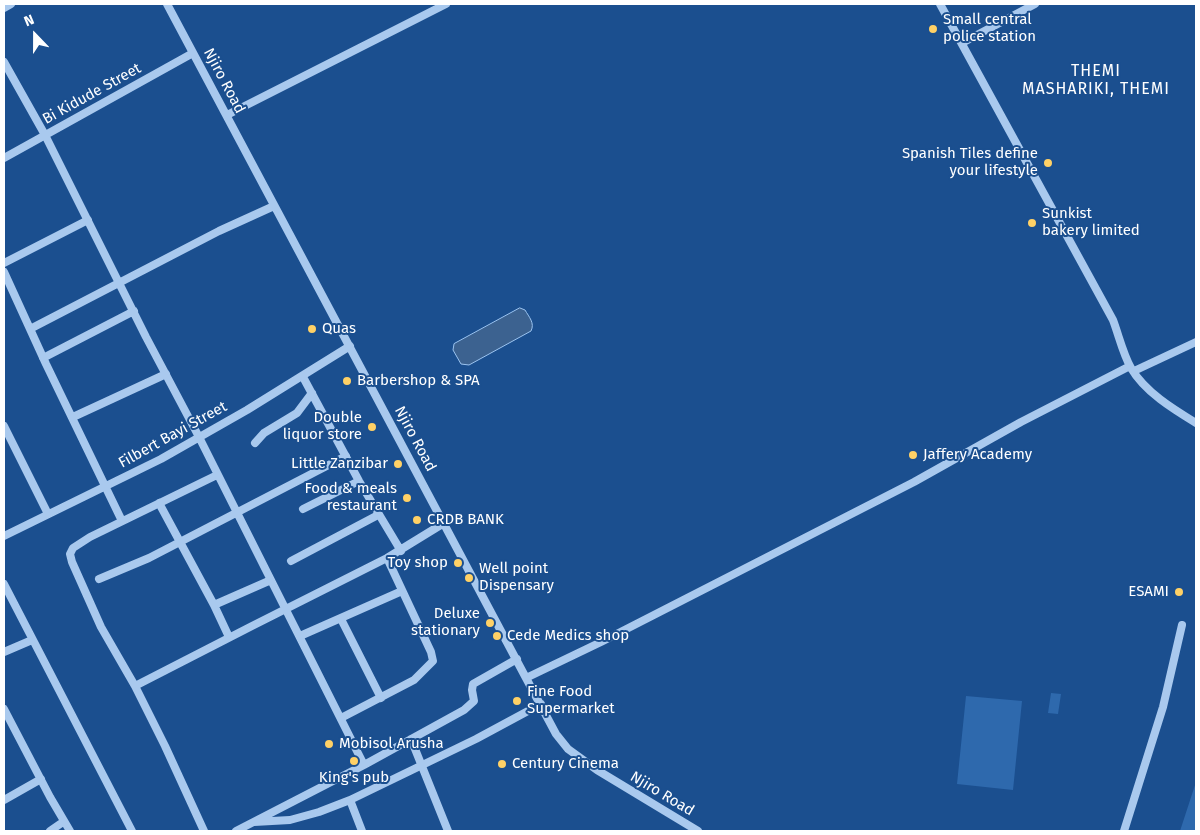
<!DOCTYPE html>
<html>
<head>
<meta charset="utf-8">
<style>
	body { margin:0 }
	#map { position:relative; width:1200px; height:835px; overflow:hidden; background:#1b4f8f; font-family:"Fira Sans",sans-serif }
	canvas { display:block }
	.frame { position:absolute; inset:0; border:5px solid #fff; pointer-events:none }
	.north { position:absolute; left:10px; top:10px; width:50px; height:50px; -webkit-text-stroke:4px #1b4f8f; paint-order:stroke; rotate:338deg; font-size:14px; font-weight:700; line-height:20px; text-align:center; color:#fff }
	.north::after { content:''; display:block; margin:auto; width:18px; height:22px; background:#fff; clip-path:polygon(50% 0,100% 100%,50% 72%,0 100%) }
</style>
</head>
<body>
<div id="map">
<canvas width="1200" height="835"></canvas>
<div class="frame"></div>
<div class="north">N</div>
</div>
<script>
const context = document.querySelector('canvas').getContext('2d');
context.lineJoin = 'round';
function fillPath(path, color) { context.fillStyle = color; context.fill(path, 'evenodd'); }
function trace(path, color, width, dash) { context.strokeStyle = color; context.lineWidth = width; context.lineCap = dash ? 'butt' : 'round'; context.setLineDash(dash || []); context.stroke(path); }
function drawText(font, color, halo, rows, align = 'center') {
  context.font = font + ' "Fira Sans",sans-serif'; context.lineWidth = 4; context.setLineDash([]); context.textBaseline = 'middle'; context.strokeStyle = halo; context.fillStyle = color; for (const [text, x, y, turn = 0] of rows) {
    context.save(); context.translate(x, y); context.rotate((+turn || 0) * Math.PI / 180); context.textAlign = isNaN(turn) ? turn : align; if (halo) context.strokeText(text, 0, 0); context.fillText(text, 0, 0); context.restore();
  }
}
fillPath(new Path2D(`
	M1051 693 1061 694 1058 714 1048 713Z
	M966 696 1022 701 1013 790 957 784Z
	M1196 782V831H1180Z`), '#2e69ad');
const water = new Path2D(`
	M520 308 525 310C529 317 535 323 531 331L469 365 461 364 453 350 454 344Z`);
fillPath(water, '#3c6290');
trace(water, '#9cc4f0', 1);
trace(new Path2D(`
	M167 4 526 678 556 734 568 749 597 770 698 831
	M940 4 1113 320C1119 336 1123 354 1131 368 1145 392 1173 409 1196 423
	M4 8 11 4
	M962 43 1035 4
	M4 62 45 135 146 337 199 437 364 765
	M227 115 446 4
	M4 158 193 53
	M4 263 88 220
	M4 272 46 364 122 521
	M30 329 219 231 274 206
	M43 358 134 311
	M1134 371 1196 342
	M303 377 359 481 401 551
	M73 417 166 374
	M4 426 48 514
	M255 443 264 433 297 413 312 393
	M159 503 214 605 229 637
	M303 509 359 481
	M4 536 161 459 247 410 350 346
	M291 561 378 515
	M99 579 149 558 346 456
	M4 584 132 831
	M214 605 271 580
	M341 619 381 698
	M300 636 402 591
	M4 652 32 640
	M526 678 601 642 914 482 1021 422 1130 366
	M135 686 252 626 387 558 444 523
	M4 709 50 797 70 831
	M341 718 414 680 433 661 431 652 387 558
	M411 739 448 831
	M4 800 41 779
	M350 800 362 831
	M254 822 290 820 319 812 350 800 476 739 541 704
	M50 831 63 822
	M204 831 165 746 135 686 101 627 72 562 70 554 73 548 90 537 217 475
	M236 831 364 765 464 710 474 701 472 690 473 684 517 659
	M1124 831 1163 707 1182 625`), '#a9c9ee', 8);
for (const [x, y, r, color] of [
	[933,29,5,"#ffd166"],
	[1048,163,5,"#ffd166"],
	[1032,223,5,"#ffd166"],
	[312,329,5,"#ffd166"],
	[347,381,5,"#ffd166"],
	[372,427,5,"#ffd166"],
	[913,455,5,"#ffd166"],
	[398,464,5,"#ffd166"],
	[407,498,5,"#ffd166"],
	[417,520,5,"#ffd166"],
	[458,563,5,"#ffd166"],
	[469,578,5,"#ffd166"],
	[1179,592,5,"#ffd166"],
	[490,623,5,"#ffd166"],
	[497,636,5,"#ffd166"],
	[517,701,5,"#ffd166"],
	[329,744,5,"#ffd166"],
	[354,761,5,"#ffd166"],
	[502,764,5,"#ffd166"]
]) { const dot = new Path2D(); dot.arc(x, y, r, 0, 2 * Math.PI); context.fillStyle = color; context.fill(dot); trace(dot, '#1b4f8f', 2); }
drawText('15px', '#fff', '#1b4f8f', [
	["Small central",943,20],
	["police station",943,37],
	["Spanish Tiles define",1038,154,"right"],
	["your lifestyle",1038,171,"right"],
	["Sunkist",1042,214],
	["bakery limited",1042,231],
	["Quas",322,329],
	["Barbershop & SPA",357,381],
	["Double",362,418,"right"],
	["liquor store",362,435,"right"],
	["Jaffery Academy",923,455],
	["Little Zanzibar",388,464,"right"],
	["Food & meals",397,489,"right"],
	["restaurant",397,506,"right"],
	["CRDB BANK",427,520],
	["Toy shop",448,563,"right"],
	["Well point",479,569],
	["Dispensary",479,586],
	["ESAMI",1169,592,"right"],
	["Deluxe",480,614,"right"],
	["stationary",480,631,"right"],
	["Cede Medics shop",507,636],
	["Fine Food",527,692],
	["Supermarket",527,709],
	["Mobisol Arusha",339,744],
	["Century Cinema",512,764],
	["King's pub",354,778,"center"]
], 'left');
drawText('15px', '#fff', '#1b4f8f', [
	["Njiro Road",224,81,62],
	["Bi Kidude Street",92,94,-29],
	["Filbert Bayi Street",173,435,-29],
	["Njiro Road",415,439,62],
	["Njiro Road",662,794,31]
]);
context.letterSpacing = '1px';
drawText('16px', '#fff', '#1b4f8f', [
	["THEMI",1096,72],
	["MASHARIKI, THEMI",1096,90]
]);
context.letterSpacing = '0px';
</script>
</body>
</html>
